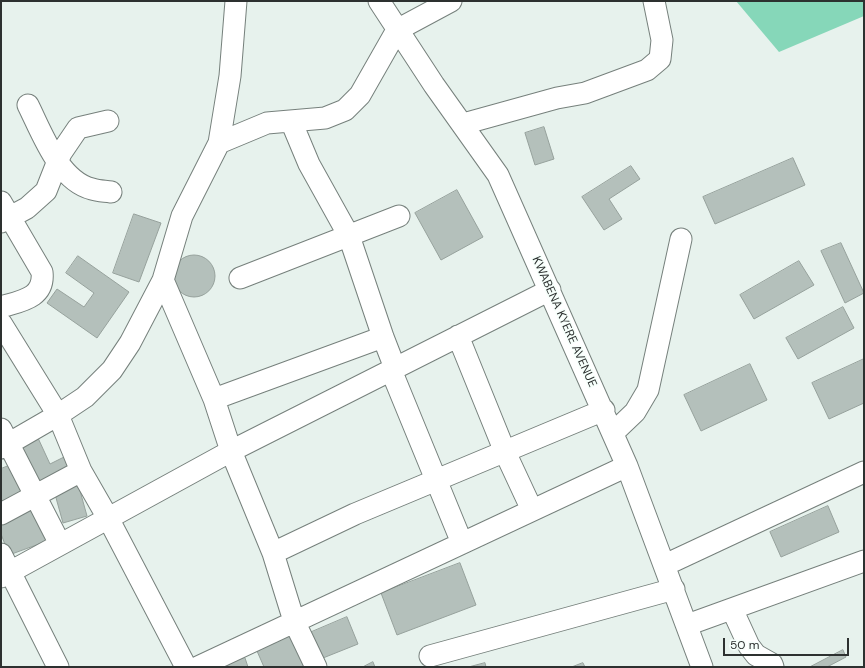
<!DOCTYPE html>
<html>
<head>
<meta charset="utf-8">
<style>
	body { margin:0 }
	#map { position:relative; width:865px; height:668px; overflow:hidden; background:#e7f2ed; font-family:"DM Sans",sans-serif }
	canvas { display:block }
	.frame { position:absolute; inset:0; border:2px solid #2d3130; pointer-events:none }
	.scale { position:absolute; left:723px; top:638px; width:126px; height:18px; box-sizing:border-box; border:2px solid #2d3130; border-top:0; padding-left:5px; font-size:12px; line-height:14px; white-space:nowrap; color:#2d3130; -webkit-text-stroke:3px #f6fffb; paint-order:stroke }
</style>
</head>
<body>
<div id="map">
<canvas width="865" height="668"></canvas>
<div class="frame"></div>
<div class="scale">50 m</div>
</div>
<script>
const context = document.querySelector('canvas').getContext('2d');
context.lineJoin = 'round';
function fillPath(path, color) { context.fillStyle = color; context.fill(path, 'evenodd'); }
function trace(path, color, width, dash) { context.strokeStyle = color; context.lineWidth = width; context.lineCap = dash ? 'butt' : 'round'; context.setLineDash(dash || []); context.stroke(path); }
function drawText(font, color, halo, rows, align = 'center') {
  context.font = font + ' "DM Sans",sans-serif'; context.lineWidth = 3; context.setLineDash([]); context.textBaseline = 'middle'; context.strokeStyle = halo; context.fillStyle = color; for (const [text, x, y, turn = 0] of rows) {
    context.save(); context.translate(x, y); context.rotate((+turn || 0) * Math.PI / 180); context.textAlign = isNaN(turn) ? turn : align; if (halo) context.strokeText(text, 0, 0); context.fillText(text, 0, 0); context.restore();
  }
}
fillPath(new Path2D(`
	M736 1H864V16L779 52Z`), '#86d7b9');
const building = new Path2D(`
	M544 127 554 159 535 165 525 133Z
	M793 158 805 185 715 224 703 197Z
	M631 166 640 179 609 199 622 219 604 230 582 197Z
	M457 190 483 237 441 260 415 213Z
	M134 214 161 223 139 282 113 273Z
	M841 243 864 293 845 303 821 251Z
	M173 276a21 21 0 1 1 42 0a21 21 0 1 1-42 0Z
	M78 256 129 292 97 338 47 303 57 289 84 307 94 293 66 273Z
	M799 261 814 285 754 319 740 295Z
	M843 307 854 328 798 359 786 338Z
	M864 359V403L829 419 812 383Z
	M750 364 767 400 701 431 684 395Z
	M38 438 50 464 68 455 74 468 38 486 19 448Z
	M11 465 24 494 1 504V469Z
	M77 480 87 516 63 523 53 487Z
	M37 505 50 540 9 555 1 534V518Z
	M828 506 839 532 781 557 770 532Z
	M460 563 476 605 397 635 381 593Z
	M347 617 358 644 318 660 307 634Z
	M291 635 305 667H264L257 651Z
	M843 650 846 657 827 667H810Z
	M245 658 248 667H216Z
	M373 662 375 667H363Z
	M485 663 486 667H469Z
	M583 663 585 667H572Z`);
fillPath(building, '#b4c0bb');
trace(building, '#96a19c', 1);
const minor = new Path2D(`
	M379 1 434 85 498 175 627 466 702 667
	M28 105C42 133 59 181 92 189 98 191 104 191 111 192
	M291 121 309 164 349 236 383 337 395 368
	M463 124 557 98 585 93 647 70 660 59 662 40 654 1
	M219 143 230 76 236 1
	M1 202 42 272C45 298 21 301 1 307
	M1 222 27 208 46 191 61 153 78 128 108 121
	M240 278 399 216
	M163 280 214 399 231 451 273 553 294 621 316 667
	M1 323 58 415 81 471 108 518 186 667
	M458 336 505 452 532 510
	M391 370 462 543
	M214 399 383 337
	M1 429 60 544
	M613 433 635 412 648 390 681 239
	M1 448 58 415 85 397 112 370 130 343 163 280 182 216 219 143 267 123 325 118 345 110 360 95 397 30 451 1
	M1 514 81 471
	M273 553 355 514 604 410
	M1 554 58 667
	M665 565 864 472
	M1 577 231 451 550 290
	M732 609 749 646 756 655 772 664 773 667
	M687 625 864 561
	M430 656 674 589
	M198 667 627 466`);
trace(minor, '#76807c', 23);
trace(minor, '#fff', 21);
drawText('12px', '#2d3130', '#f6fffb', [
	["KWABENA KYERE AVENUE",564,322,66]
]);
</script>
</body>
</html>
